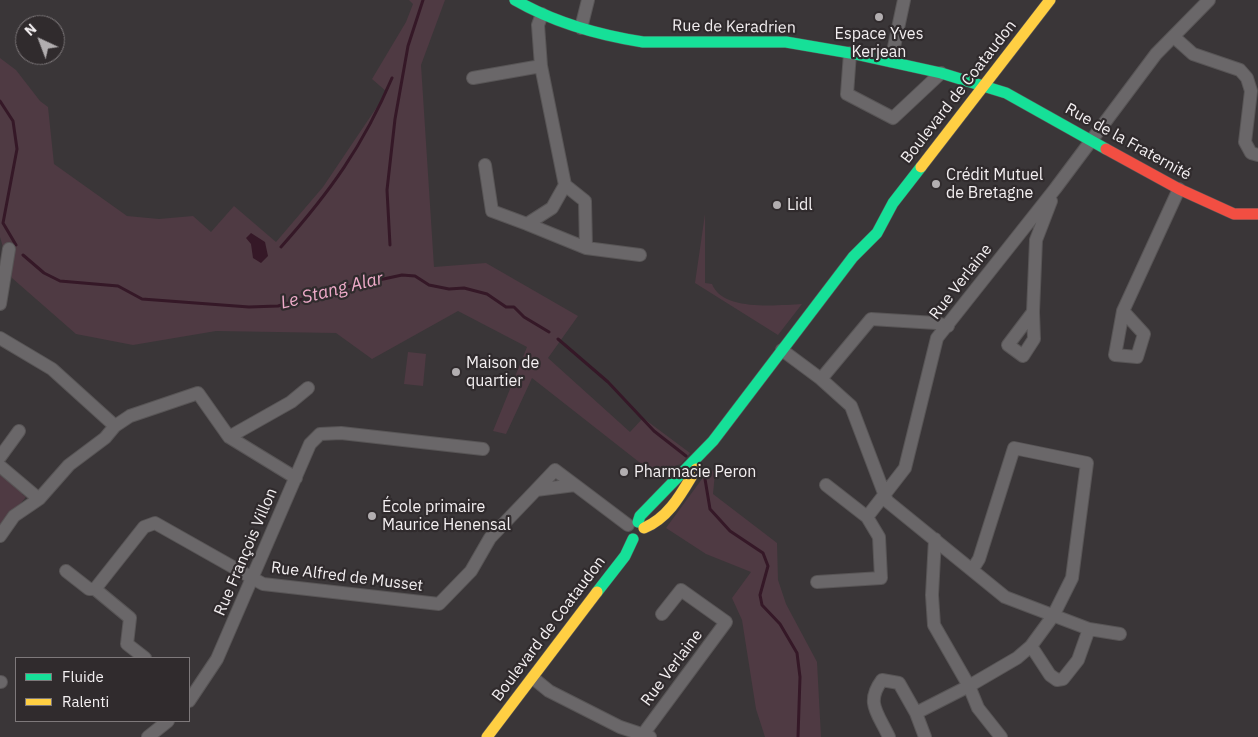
<!DOCTYPE html>
<html>
<head>
<meta charset="utf-8">
<style>
	body { margin:0 }
	#map { position:relative; width:1258px; height:737px; overflow:hidden; background:#3a3638; font-family:"IBM Plex Sans",sans-serif }
	canvas { display:block }
	.legend { position:absolute; left:15px; top:657px; width:175px; height:65px; box-sizing:border-box; background:#302b2d; border:1px solid #7e797b; margin:0; padding:6px 9px; list-style:none; font-size:15px; color:#f3eff1 }
	.legend li { display:flex; align-items:center; gap:10px; height:25px }
	.legend b { width:25px; border:1px solid #7e797b }
	.north { position:absolute; left:15px; top:15px; width:50px; height:50px; box-sizing:border-box; background:#302b2d; border:1px solid #7e797b; border-radius:50%; rotate:317deg; font-size:14px; font-weight:700; line-height:20px; text-align:center; color:#f3eff1 }
	.north::after { content:''; display:block; margin:auto; width:18px; height:22px; background:#b2aeb0; clip-path:polygon(50% 0,100% 100%,50% 72%,0 100%) }
</style>
</head>
<body>
<div id="map">
<canvas width="1258" height="737"></canvas>
<ul class="legend">
<li><b style="height:6px;background:#16e098"></b>Fluide</li>
<li><b style="height:6px;background:#ffcf43"></b>Ralenti</li>
</ul>
<div class="north">N</div>
</div>
<script>
const context = document.querySelector('canvas').getContext('2d');
context.lineJoin = 'round';
function fillPath(path, color) { context.fillStyle = color; context.fill(path, 'evenodd'); }
function trace(path, color, width, dash) { context.strokeStyle = color; context.lineWidth = width; context.lineCap = dash ? 'butt' : 'round'; context.setLineDash(dash || []); context.stroke(path); }
function drawText(font, color, halo, rows, align = 'center') {
  context.font = font + ' "IBM Plex Sans",sans-serif'; context.lineWidth = 4.5; context.setLineDash([]); context.textBaseline = 'middle'; context.strokeStyle = halo; context.fillStyle = color; for (const [text, x, y, turn = 0] of rows) {
    context.save(); context.translate(x, y); context.rotate((+turn || 0) * Math.PI / 180); context.textAlign = isNaN(turn) ? turn : align; if (halo) context.strokeText(text, 0, 0); context.fillText(text, 0, 0); context.restore();
  }
}
fillPath(new Path2D(`
	M409 0H445L421 65 434 267 486 263 578 316 548 358 630 432 643 418 690 453 681 464 653 473 532 378 506 434 493 431 527 347 458 311 372 359 336 333 216 331 133 345 76 334 12 278 0 237V58L16 70 40 101 48 107 54 164 127 216 159 219 193 216 211 232 234 206 276 242 323 187 387 92 372 79 406 22 413 4Z
	M705 214V283L712 284C723 312 778 305 802 304L778 335 695 283Z
	M408 352 426 354 423 386 404 384Z
	M710 468 715 473 713 494 777 543 778 580 786 604 817 662 821 737H765L756 709 742 620 732 598 751 572 706 554 666 528Z
	M0 475 24 492 22 494 26 497 0 528Z`), '#4f3a43');
fillPath(new Path2D(`
	M251 233 265 242 268 256 261 263 253 258 251 244 246 238Z`), '#351827');
trace(new Path2D(`
	M0 101 13 121 17 149 3 223 16 245
	M390 245 387 190 395 119 408 46 423 0
	M281 247C330 192 363 146 392 78
	M23 255 44 273 60 281 118 286 142 299 249 307 278 306 342 288 402 275 415 276 429 285 449 289 464 288 487 294 506 307H514L524 317 549 332
	M558 339 608 382 654 431 686 456
	M705 479 710 509 730 531 763 553 768 566 760 595 762 605 780 624 797 653 800 677 798 737`), '#351827', 3);
const street = new Path2D(`
	M581 28 588 0
	M1174 37 1193 54 1240 70 1247 78 1251 91 1245 142 1251 153 1258 155
	M850 53 847 94 893 118 941 73
	M891 61 904 0
	M473 78 541 66
	M485 165 492 211 527 224 552 208 565 185 541 66 538 25 542 14
	M527 224 586 248 585 201 565 185
	M586 248 640 255
	M0 304 9 249
	M1123 311 1144 334 1137 357 1115 355 1123 311 1179 189
	M1033 312 1034 339 1023 356 1008 345 1033 312 1036 240 1051 201
	M0 338 52 369 115 426
	M782 350 821 379 851 406 887 501 1005 597 1089 629 1078 660 1063 679 1057 680 1050 675 1031 646
	M821 379 871 319 936 323 948 326
	M229 437 291 402 308 388
	M0 457 19 431
	M0 466 39 499
	M826 485 867 517
	M536 490 555 470 575 485
	M0 536 14 516 39 499 69 465 105 438 115 426 130 416 198 393 229 437 296 478
	M935 539 932 595 934 625 969 686 978 708 1001 737
	M66 571 89 589H95
	M817 582 881 578 879 537 867 517 905 468 937 338 1055 189 1156 54 1209 0
	M1089 629 1120 634
	M145 658 127 644 130 618 95 589 144 527 155 523 263 584 439 604 471 571 490 538 536 490 575 485 628 525
	M533 678 549 691 620 727 650 737
	M0 682H1
	M189 701 217 659 310 444 320 434 341 433 483 449
	M916 713 969 686 1017 658 1031 646 1053 616 1072 578 1087 463 1014 448 979 559 972 570
	M148 737 168 721
	M641 737 726 622 681 590 662 614
	M889 737C878 713 865 703 882 680L899 683 916 713 925 737`);
const fast = new Path2D(`
	M515 0C555 23 598 35 643 42H786L850 53 941 73 1006 93 1106 149
	M638 522 640 516 713 441 853 257 877 233 893 203 921 167
	M597 592 625 556 633 539`);
const slow = new Path2D(`
	M921 167 1050 0
	M644 528C670 517 682 492 696 469
	M487 737 597 592`);
const jam = new Path2D(`
	M1106 149 1179 189 1234 214H1258`);
trace(street, '#585556', 14);
trace(fast, '#585556', 12);
trace(slow, '#585556', 12);
trace(jam, '#585556', 12);
trace(street, '#6a6769', 12);
trace(fast, '#16e098', 11);
trace(slow, '#ffcf43', 11);
trace(jam, '#f24e42', 11);
for (const [x, y, r, color] of [
	[879,17,5,"#b2aeb0"],
	[936,184,5,"#b2aeb0"],
	[777,205,5,"#b2aeb0"],
	[456,372,5,"#b2aeb0"],
	[624,472,5,"#b2aeb0"],
	[372,516,5,"#b2aeb0"]
]) { const dot = new Path2D(); dot.arc(x, y, r, 0, 2 * Math.PI); context.fillStyle = color; context.fill(dot); trace(dot, '#302b2d', 2); }
drawText('16px', '#f3eff1', '#302b2d', [
	["Rue de Keradrien",734,27,1],
	["Boulevard de Coataudon",959,92,-52],
	["Rue de la Fraternité",1128,142,29],
	["Rue Verlaine",961,282,-52],
	["Rue François Villon",246,552,-67],
	["Rue Alfred de Musset",347,577,7],
	["Boulevard de Coataudon",549,629,-53],
	["Rue Verlaine",672,668,-53]
]);
drawText('16px', '#f3eff1', '#302b2d', [
	["Espace Yves",879,34,"center"],
	["Kerjean",879,52,"center"],
	["Crédit Mutuel",946,175],
	["de Bretagne",946,193],
	["Lidl",787,205],
	["Maison de",466,363],
	["quartier",466,381],
	["Pharmacie Peron",634,472],
	["École primaire",382,507],
	["Maurice Henensal",382,525]
], 'left');
drawText('italic 18px', '#eeabc9', '#302b2d', [
	["Le Stang Alar",332,291,-14]
]);
</script>
</body>
</html>
